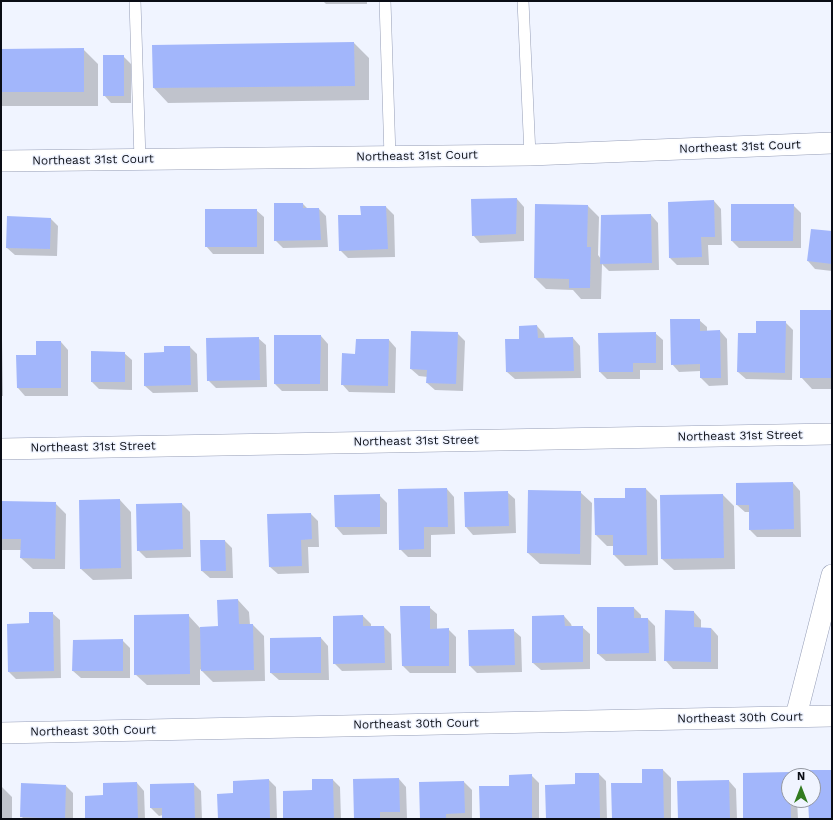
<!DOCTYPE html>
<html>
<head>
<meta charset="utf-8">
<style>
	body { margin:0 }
	#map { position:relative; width:833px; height:820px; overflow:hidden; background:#f0f4ff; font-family:"Work Sans",sans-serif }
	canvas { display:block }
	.frame { position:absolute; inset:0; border:2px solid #0a0d15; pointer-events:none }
	.north { position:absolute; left:781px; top:768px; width:40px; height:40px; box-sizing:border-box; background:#f0f4ff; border:1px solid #9498a1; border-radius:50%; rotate:0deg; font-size:11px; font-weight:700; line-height:16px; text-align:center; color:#0a0d15 }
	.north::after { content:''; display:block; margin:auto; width:14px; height:18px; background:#327b20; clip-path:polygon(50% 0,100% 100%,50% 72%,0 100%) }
</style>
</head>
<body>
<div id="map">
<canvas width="833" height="820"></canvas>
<div class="frame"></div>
<div class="north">N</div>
</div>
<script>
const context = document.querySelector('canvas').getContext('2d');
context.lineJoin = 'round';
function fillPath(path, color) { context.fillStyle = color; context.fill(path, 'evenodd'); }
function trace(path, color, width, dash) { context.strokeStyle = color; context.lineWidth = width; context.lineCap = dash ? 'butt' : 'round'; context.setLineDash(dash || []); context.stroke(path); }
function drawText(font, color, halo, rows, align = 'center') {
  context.font = font + ' "Work Sans",sans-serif'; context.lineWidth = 3; context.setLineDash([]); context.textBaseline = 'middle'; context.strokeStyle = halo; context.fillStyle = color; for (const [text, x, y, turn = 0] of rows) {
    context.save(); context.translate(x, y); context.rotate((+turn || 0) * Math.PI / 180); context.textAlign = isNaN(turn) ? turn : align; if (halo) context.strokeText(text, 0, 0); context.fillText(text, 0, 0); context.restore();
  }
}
fillPath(new Path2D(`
	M323 1H367V4H326Z
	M354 43 369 58V100L168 103 154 88 153 46Z
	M83 49 98 64V106H1V50Z
	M123 56 131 64V103H111L104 95Z
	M517 199 524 207V241L480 243 473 235Z
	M714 201 721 209 722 245H708L709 265H677L670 258Z
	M275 204H303L308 209H319L326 216 328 247 283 248 275 240Z
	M536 205 588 206 599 217 598 255 601 259 651 215 658 223 659 270 609 271 602 264 601 299H581L573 290 546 289 535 278Z
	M793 205 801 213V248H739L732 241Z
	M386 207 394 215 395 257 348 258 340 250 362 216Z
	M256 210 264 217V254H213L206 246Z
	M50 218 58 226 57 256 15 255 7 248Z
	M1 222 2 223 1 266Z
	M832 232V271L815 269 808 261Z
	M832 311V389H812L801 377Z
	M699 320 707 327V332L720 331 727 339 728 385 709 386 701 378V371L679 372 672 364Z
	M785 322 793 330 792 380 746 379 738 372Z
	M537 326 544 334 545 339 573 338 580 346 581 378 515 379 507 372 520 340Z
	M457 333 465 341 463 391 435 390 427 383 428 377 419 376 411 369Z
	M655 333 663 340V370H640V379H607L600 372Z
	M321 336 328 344V391H282L275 384Z
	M258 338 266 345 267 387 216 388 208 380Z
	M1 339 2 340 3 396H1Z
	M389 340 396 348 395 393 349 392 342 384 356 355Z
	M61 342 68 350V396H25L18 388 17 356H37Z
	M190 347 197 354 198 392 153 393 145 386Z
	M124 353 132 360V390L99 389 92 382Z
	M793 483 800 491 801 537H757L750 530V512H745L737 505Z
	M447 489 454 497 455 534 431 535V557H408L400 549Z
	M646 489 657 500 658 565 625 566 614 555V546H607L596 535 595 499H626Z
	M507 492 515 499 516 533 473 535 466 527 465 493Z
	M580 492 592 503 591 565 540 564 528 553Z
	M379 495 387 503V534L343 535 336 527 335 496Z
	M723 495 734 506 735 569 674 570 662 559Z
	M120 500 131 512 132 579 93 580 81 569Z
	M1 502 55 503 66 514 65 569H33L21 558 22 550H1Z
	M182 504 190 512 191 557 146 558 138 550Z
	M311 514 318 521 319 547H308L309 573 278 574 270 567Z
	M225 541 232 548 233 578H210L202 571Z
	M238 600 249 612 250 625H253L264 636 265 681 213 682 200 669V685H147L135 674 188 615 200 628 219 627Z
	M429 607 437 614V630L448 629 456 637V673H410L403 666Z
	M634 608 641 615V619H648L655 626 656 661H606L598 654Z
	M694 612 701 620V628H711L718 636V669H673L666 661Z
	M52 613 60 620 61 678 16 679 9 672Z
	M363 616 371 624V627H384L391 634 392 670 342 671 334 663V617Z
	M564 616 571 624 572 627H582L590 634V669L541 670 533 663Z
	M513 630 521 637 522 672 477 673 470 666Z
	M321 638 328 646 329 680H279L271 673Z
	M122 640 130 648V678H81L73 671Z
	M663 770 671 778V819H613L643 783Z
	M789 773 792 776H789V800H797L798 819H744Z
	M599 774 606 781 607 819H547Z
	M531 775 539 783V819H481L510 787Z
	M399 779 406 787 407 819H355Z
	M269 780 276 787 277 819H219L234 794Z
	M333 780 340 787 341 819H284L313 791Z
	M729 781 736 789 737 819H679Z
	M464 782 472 790V819H421Z
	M137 783 144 791 145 819H86L104 796Z
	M194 784 201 791 202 819H163V815L159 816 151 808Z
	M1 786 12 797V819H1Z
	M66 786 73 793V819H24L21 816Z`), '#0003');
fillPath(new Path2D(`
	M354 42 355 86 153 88 152 45Z
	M84 48V92H1V49Z
	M103 55H124V96H103Z
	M517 198 516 234 472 236 471 199Z
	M714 200 715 237H701L702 257 669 258 668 202Z
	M274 203H303V208H319L321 240 274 241Z
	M535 204 588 205 587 247H591L590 288H569V279L534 278Z
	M731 204H794L793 241H731Z
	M360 206H386L388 249 339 251 338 215H361Z
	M205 209H257V247H205Z
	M651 214 652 263 600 264 601 215Z
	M7 216 51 218 50 249 6 248Z
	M811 229 832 231V264L807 261Z
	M800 310H832V378H800Z
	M670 319H700V331L720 330 721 378H700V364L671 365Z
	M756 321H786L785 373 737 372 738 333H756Z
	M537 325 538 338 573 337 574 371 506 372 505 339H519V326Z
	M411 331 458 332 456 384 426 383 427 370 410 369Z
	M656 332V363H633V372H599L598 333Z
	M274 335H321L320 384H274Z
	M259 337 260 380 207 381 206 338Z
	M356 339H389L388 386 341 385 342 353 355 354Z
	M36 341H61V388H17L16 355H36Z
	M164 346H190L191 385 144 386V353L164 352Z
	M91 351 125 352V382H91Z
	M793 482 794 529 749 530V505H736V483Z
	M447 488 448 527H424V549L399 550 398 489Z
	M625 488H646L647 555H613V535H595L594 498H625Z
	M528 490 581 491 580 554 527 553Z
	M508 491 509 526 465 527 464 492Z
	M380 494V527H335L334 495Z
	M723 494 724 558 661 559 660 495Z
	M120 499 121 568 80 569 79 500Z
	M1 501 56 502 55 559 20 558 21 539H1Z
	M182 503 183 549 137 551 136 504Z
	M311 513 312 539 301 540 302 566 269 567 267 514Z
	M200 540H225L226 571H201Z
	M238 599 239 624H253L254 670 201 671 200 627 218 626 217 600Z
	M400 606H430V629L449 628V666H402Z
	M597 607H634V618H648L649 653 597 654Z
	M665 610 694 611V627L711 628V662L664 661Z
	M29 612H53L54 671 8 672 7 624 29 623Z
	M189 614 190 674 134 675V615Z
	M363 615V626H384L385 663 333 664V616Z
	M564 615 565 626H583V662L532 663V616Z
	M514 629 515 665 469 666 468 630Z
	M321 637V673H270V638Z
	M123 639V671H72L73 640Z
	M642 769H663L664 819H612L611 783H642Z
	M808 770H832V819H809L808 800H813V776H808Z
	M790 772 791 819H743V773Z
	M575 773H599L600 818 546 819 545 785 575 784Z
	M532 774V819H480L479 786H509V775Z
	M399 778 400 812H380V819H354L353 779Z
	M269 779 270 819H218L217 794 233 793V781Z
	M312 779H333L334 819H283V791L312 790Z
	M729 780 730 819H678L677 781Z
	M464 781 465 813 446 814V819H420L419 782Z
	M137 782 138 819H85V796L103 795V783Z
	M21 783 66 785 65 819 20 817Z
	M194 783 195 819H162V808H150V784Z`), '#a2b6fb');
const service = new Path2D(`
	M135 1 140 160
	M385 1 390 157
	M523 1 530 155`);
const minor = new Path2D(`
	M1 161 530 155 832 143
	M1 449 832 434
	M796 716 832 575
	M1 733 832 716`);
trace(service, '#969eb7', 12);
trace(minor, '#969eb7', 22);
trace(service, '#fff', 11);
trace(minor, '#fff', 21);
drawText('12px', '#0a0d15', '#f0f4ff', [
	["Northeast 31st Court",740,147,-2],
	["Northeast 31st Court",417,156,-1],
	["Northeast 31st Court",93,160,-1],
	["Northeast 31st Street",740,436,-1],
	["Northeast 31st Street",416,441,-1],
	["Northeast 31st Street",93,447,-1],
	["Northeast 30th Court",740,718,-1],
	["Northeast 30th Court",416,724,-1],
	["Northeast 30th Court",93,731,-1]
]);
</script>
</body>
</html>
